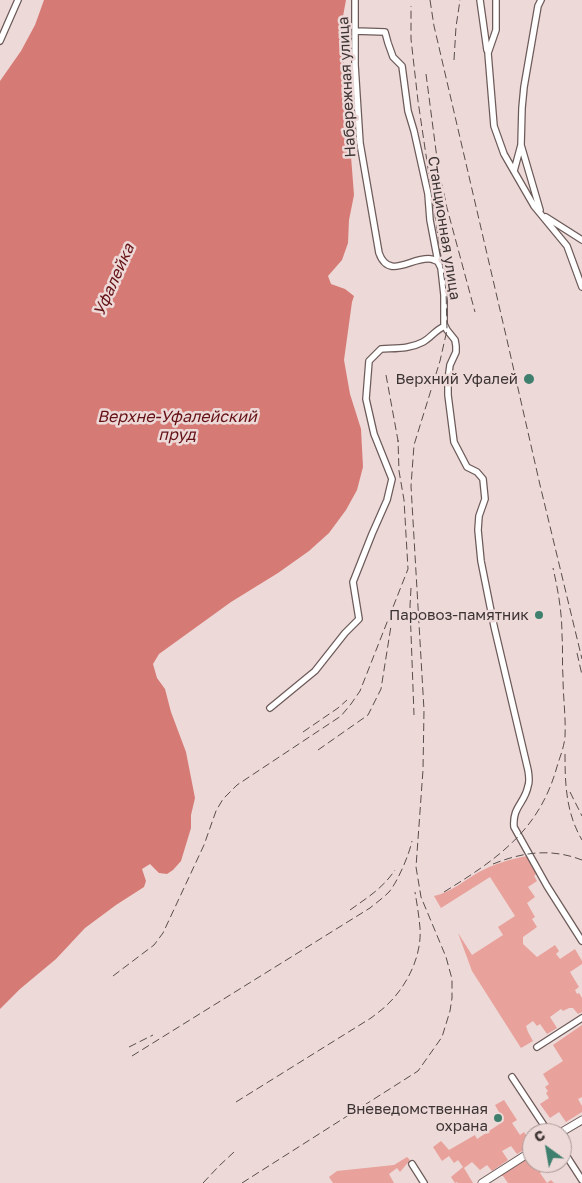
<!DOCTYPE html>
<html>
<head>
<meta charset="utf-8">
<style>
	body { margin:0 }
	#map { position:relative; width:582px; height:1183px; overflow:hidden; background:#edd9d7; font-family:"Golos Text",sans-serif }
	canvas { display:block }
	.north { position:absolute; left:522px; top:1123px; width:50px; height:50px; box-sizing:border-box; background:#edd9d7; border:1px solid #a69795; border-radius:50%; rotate:328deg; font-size:14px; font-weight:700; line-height:20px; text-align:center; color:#3c3433 }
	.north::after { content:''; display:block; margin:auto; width:18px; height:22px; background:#3f7f6e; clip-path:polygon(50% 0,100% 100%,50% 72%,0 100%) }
</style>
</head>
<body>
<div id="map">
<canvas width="582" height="1183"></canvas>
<div class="north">С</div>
</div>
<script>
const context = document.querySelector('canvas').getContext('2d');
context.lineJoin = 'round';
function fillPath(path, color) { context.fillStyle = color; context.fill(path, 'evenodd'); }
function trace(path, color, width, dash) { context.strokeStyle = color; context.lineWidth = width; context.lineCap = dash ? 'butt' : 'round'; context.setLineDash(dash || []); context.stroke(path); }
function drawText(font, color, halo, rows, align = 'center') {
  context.font = font + ' "Golos Text",sans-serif'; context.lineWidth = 5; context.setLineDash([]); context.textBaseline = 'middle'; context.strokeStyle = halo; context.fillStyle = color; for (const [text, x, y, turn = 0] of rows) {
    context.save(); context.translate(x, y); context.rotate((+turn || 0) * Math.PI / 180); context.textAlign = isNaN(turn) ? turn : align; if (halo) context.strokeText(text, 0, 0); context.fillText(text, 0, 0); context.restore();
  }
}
fillPath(new Path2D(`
	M527 856 537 873 534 876 537 881 528 887 535 897 527 903 535 917 532 919 537 927 523 937V944L537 957 555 945 559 951 556 954 560 959 575 949 582 961V964L570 972 579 987 575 990 577 994 579 993 582 998V1012L578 1014 573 1008H569L563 1011 561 1009 550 1017 557 1028 547 1034 540 1024 537 1026 533 1021 526 1026 528 1032 533 1041 521 1048 472 971 458 933 472 955 503 935 498 927 515 916 490 877 441 908 434 896C452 892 463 881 479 872 494 864 510 859 527 856Z
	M582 1025V1097L578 1099 582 1106V1112L566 1122 559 1112 550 1118 540 1104 549 1098 546 1093 548 1091 545 1087 549 1084 543 1074 563 1061 553 1045Z
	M504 1100 517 1120 512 1123 520 1135 524 1132 532 1145 517 1154 511 1146 502 1151 508 1160 492 1171 487 1165 480 1170 472 1162 464 1168 473 1183H458L457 1182 455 1183 451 1177 463 1167 458 1160 454 1163 449 1156 442 1161 433 1147 441 1141 449 1150 475 1135 477 1139 504 1121 495 1105Z
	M532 1154V1163H541L543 1166 547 1163H553L540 1173 547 1183 551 1180 554 1183H508L503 1176H501V1175Z
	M407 1157 410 1160 400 1172 397 1168 389 1174 394 1183H333L329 1177 337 1171 394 1165Z`), '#e8a19b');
fillPath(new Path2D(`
	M44 0H346L341 27 354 195 349 220 348 243 342 260 328 276 331 284 345 289 354 296 352 302 344 360 350 394 361 429 363 467 357 490 346 510 329 533 309 551 278 573 231 602 159 654 153 664 157 678 165 689 171 712 186 752 195 798 191 815V828L181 861 173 870 167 874 159 873 150 864 142 869 146 881 144 887 116 905 85 928 56 959 20 989 0 1009V81L21 51 35 25Z`), '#d67a75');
const minor = new Path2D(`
	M355 0V65L360 143 379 253C389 281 412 256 431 259 432 259 437 261 438 262
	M480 0 487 50
	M496 0V30L488 53 494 126 504 154 534 206 567 246 582 287
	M355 31 385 32 388 43 393 57 402 66 408 111 414 131 428 194 430 220 438 262 441 268 444 295V324L447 330 455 340 456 346V352L450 365 448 380V395L454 442 467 467 477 472 483 479 485 499 479 516 478 530 481 561 494 626 528 770C529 776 530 781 528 786 525 803 512 807 514 827L547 886 582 941
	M0 41 18 0
	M521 145 540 210
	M514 171 521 145 522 108 524 87 538 6 541 0
	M546 217 582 240
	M270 708 315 671 345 633 359 619 353 582 372 534 387 500 392 479 374 434 366 399 369 361 381 349C396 348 410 349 423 342 432 337 435 330 445 326
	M537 1047 582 1018
	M512 1077 549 1133
	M562 1149 582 1180
	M412 1164 424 1183`);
const tertiary = new Path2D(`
	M560 1133 582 1120
	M482 1183 532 1151`);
trace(minor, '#6d5b5a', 8);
trace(tertiary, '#6d5b5a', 9);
trace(minor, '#fff', 5.5);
trace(tertiary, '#fff', 7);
trace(new Path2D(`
	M430 0 434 26 438 43 507 340 540 485 582 659
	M454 60 456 27 460 0
	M426 74 438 166 447 208 475 312
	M386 375 399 446
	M411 588 410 606 414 715
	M577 653 582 675
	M303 732 338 708 347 700
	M318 750 368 715 381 689 391 626
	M565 754C565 784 566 813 582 840
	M570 792 582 816
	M493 864C523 852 551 848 582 860
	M444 892C499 858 541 829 558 763 561 755 564 746 565 737 566 717 563 697 563 677 562 663 563 649 562 635 562 612 558 590 553 568
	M350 910C368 897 382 889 395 870
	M113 976 154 945 163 933 204 845 216 811 223 799 237 785 341 716 351 704 360 691 408 569 404 500 399 471 398 440
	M129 1047 153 1035
	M132 1056 370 908C376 903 383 898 389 892 398 881 409 855 412 841
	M236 1102 371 1018C376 1014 382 1010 387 1005 407 986 422 956 420 928 419 916 417 904 415 892
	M203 1183 219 1166 234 1152
	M242 1183 418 1071 442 1037 450 1011 452 998V979L446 957 421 897 416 867 423 770 424 710 411 486 414 445 440 361 447 330 446 290 418 101 411 39V6`), '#574d4c', 1, [8, 4]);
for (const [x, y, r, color] of [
	[529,379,6,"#3f7f6e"],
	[539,615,5,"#3f7f6e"],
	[498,1118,5,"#3f7f6e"]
]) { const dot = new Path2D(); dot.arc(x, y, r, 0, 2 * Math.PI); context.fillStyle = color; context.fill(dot); trace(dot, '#edd9d7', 2); }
drawText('15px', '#3c3433', '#edd9d7', [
	["Набережная улица",347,87,-93],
	["Станционная улица",444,228,81]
]);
drawText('15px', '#3c3433', '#edd9d7', [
	["Верхний Уфалей",518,379],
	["Паровоз-памятник",529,615],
	["Вневедомственная",488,1109],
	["охрана",488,1126]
], 'right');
drawText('italic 16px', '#651216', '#edd9d7', [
	["Уфалейка",114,280,-66],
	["Верхне-Уфалейский",177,417],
	["пруд",177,435]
]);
</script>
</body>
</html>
